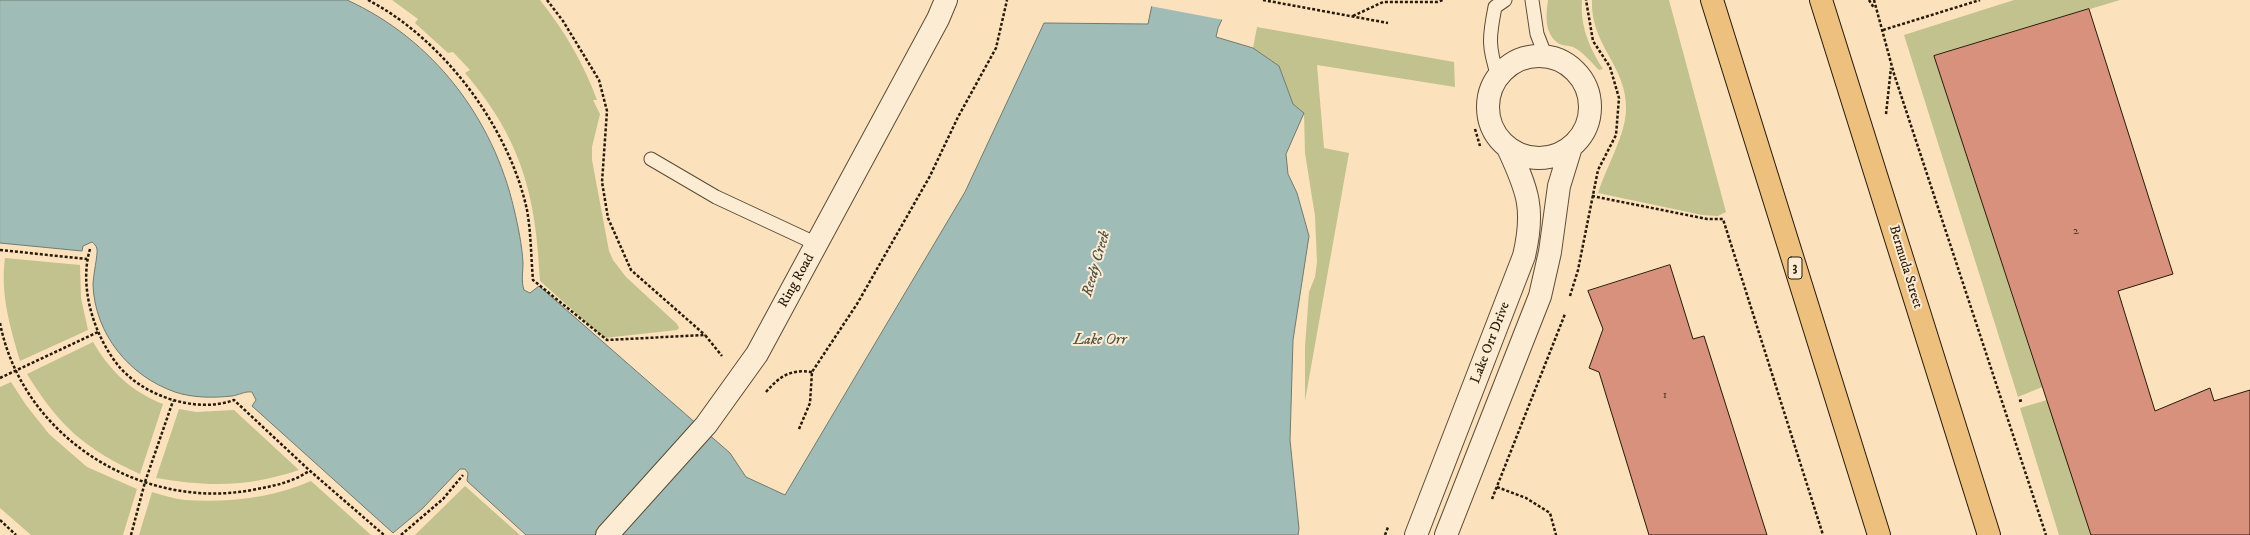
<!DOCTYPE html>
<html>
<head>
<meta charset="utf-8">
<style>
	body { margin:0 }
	canvas { display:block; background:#fbe1bc }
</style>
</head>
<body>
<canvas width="2250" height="535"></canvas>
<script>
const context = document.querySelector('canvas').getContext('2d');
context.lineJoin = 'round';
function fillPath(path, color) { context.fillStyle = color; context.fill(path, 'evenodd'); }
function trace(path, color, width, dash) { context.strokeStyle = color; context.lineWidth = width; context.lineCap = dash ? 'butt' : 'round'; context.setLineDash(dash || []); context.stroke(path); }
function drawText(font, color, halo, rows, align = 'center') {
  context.font = font + ' "IM FELL DW Pica",serif'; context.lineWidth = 4; context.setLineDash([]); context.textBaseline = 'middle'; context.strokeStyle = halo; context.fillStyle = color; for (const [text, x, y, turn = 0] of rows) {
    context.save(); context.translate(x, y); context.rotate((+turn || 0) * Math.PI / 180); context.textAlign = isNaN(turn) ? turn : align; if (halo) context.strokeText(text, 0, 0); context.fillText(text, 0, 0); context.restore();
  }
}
fillPath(new Path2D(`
	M392 0H540C564 30 584 64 597 100H593L600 114 592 147V160L609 251 613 260 626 277 677 324 679 328 677 330 604 338 540 281C536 196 522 140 465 73L470 70 453 52 448 53 415 23 418 19Z
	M1548 0H1582C1580 26 1589 47 1603 69L1599 70C1591 62 1583 52 1573 47 1568 45 1562 46 1558 43 1544 33 1546 15 1548 0Z
	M1592 0H1669L1726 212 1718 216 1702 215 1598 193C1606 168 1626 134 1626 109 1627 66 1590 45 1592 0Z
	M2014 0H2120L1934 56 2042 387 2018 397 1904 35Z
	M1257 27 1454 62 1455 87 1317 65 1324 148 1349 153 1305 401V347L1309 292 1315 277 1317 262 1315 216 1305 153 1304 113 1293 104 1279 66 1253 48Z
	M5 258 80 265 81 298 88 330 20 361C10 327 0 293 5 258Z
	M93 342C110 371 132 392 163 404L140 474C85 449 59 426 27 374Z
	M11 382 26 405 49 434 87 467 137 489 123 535H31L0 508V387Z
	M2047 400 2091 535H2059L2020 408Z
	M179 409 196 412 234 410 299 470C248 487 209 487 156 478Z
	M311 481 371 535H139L152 492C163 495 174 499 185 500 226 503 273 498 311 481Z
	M465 486 520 535H415Z`), '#c2c28e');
const water = new Path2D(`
	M0 0H347C433 39 493 118 514 209 518 226 522 245 523 263 523 272 521 281 524 290L530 293 539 286 730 453 746 477 785 495 965 192 1044 23 1148 24 1153 0H1231L1218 28 1216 37 1253 48 1279 66 1293 104 1304 113 1286 154 1288 174 1297 193 1309 236 1293 340 1290 440 1299 529 1298 535H526L467 481 468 473 465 469H460L423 508 393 533 252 406 256 400 252 392C245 391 239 395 232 396 213 398 193 398 175 392 129 376 95 334 93 285 93 276 98 254 97 249 96 245 94 244 92 242L83 246 82 251 0 243Z`);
fillPath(water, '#a0bcb6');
trace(water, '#707b70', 1);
fillPath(new Path2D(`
	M1151 0H1233L1224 20 1150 6Z`), '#fbe1bc');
const building = new Path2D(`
	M2089 9 2173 274 2118 291 2155 411 2210 388 2214 401 2250 390V535H2091L1934 56Z
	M1670 265 1693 339 1704 336 1767 535H1649L1599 372 1589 368 1603 329 1588 291Z`);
fillPath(building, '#d7917d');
trace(building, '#271a08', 1);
const service = new Path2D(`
	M1532 0 1537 34 1546 57
	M1498 76C1488 47 1489 37 1495 7L1505 0
	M651 159 716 197 817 244`);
const minor = new Path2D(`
	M1488 107a51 51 0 1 1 102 0a51 51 0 1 1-102 0Z
	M607 535 706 425 757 354 938 19 946 0
	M1416 535 1524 256C1535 209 1528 191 1508 148
	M1446 535 1540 296 1550 252 1559 186 1571 147`);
const primary = new Path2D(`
	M1712 0 1879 535
	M1821 0 1989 535`);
trace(service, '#5c4c35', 15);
trace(minor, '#5c4c35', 24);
trace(primary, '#271a08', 24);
trace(new Path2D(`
	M368 0C443 39 509 127 527 210 531 232 531 257 533 280L607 340 705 335 722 356
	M547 0 563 21 599 80 607 111 602 182 608 218 631 270 705 335
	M1263 0 1388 23
	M1869 0 1874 8
	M1874 0 1894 74 2046 535
	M1353 16 1383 2H1437L1443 0
	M1883 30 1980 0
	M1886 114 1891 68
	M1475 129 1480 146
	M1592 196 1707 219H1723L1823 535
	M90 249C79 286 93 333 117 364 142 396 196 414 234 400L309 470 384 535
	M0 250 87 259
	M1570 296 1578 270 1598 170 1616 135 1619 98 1610 67 1593 41 1586 0
	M0 323C22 436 140 511 252 490 273 486 291 483 309 471
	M0 378 98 332
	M766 392C780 376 790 369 812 372
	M2019 401 2023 400
	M799 429 810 403 812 372 857 304 930 176 958 117 996 48 1007 0
	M1497 487 1526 498 1550 513 1556 535
	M1492 499 1565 314
	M0 520 16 535
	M131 535 145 482 173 401
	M401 535 443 499 463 475
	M1385 535 1388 527`), '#271a08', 2.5, [3, 2]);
trace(service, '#fcecd3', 13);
trace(minor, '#fcecd3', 22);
trace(primary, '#eec07e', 22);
drawText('12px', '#533825', null, [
	["2",2076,232],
	["1",1665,396]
]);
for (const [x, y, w] of [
	[1795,268,14]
]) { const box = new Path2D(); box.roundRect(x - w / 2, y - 11, w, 22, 3); context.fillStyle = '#fcecd3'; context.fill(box); trace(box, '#271a08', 1); }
drawText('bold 13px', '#271a08', null, [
	["3",1795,268]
]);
drawText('14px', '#271a08', '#fcecd3', [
	["Bermuda Street",1905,267,73],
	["Ring Road",797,281,-61],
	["Lake Orr Drive",1491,343,-69]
]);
drawText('italic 15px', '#515345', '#fcecd3', [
	["Reedy Creek",1097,264,-74],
	["Lake Orr",1100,341]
]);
</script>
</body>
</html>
